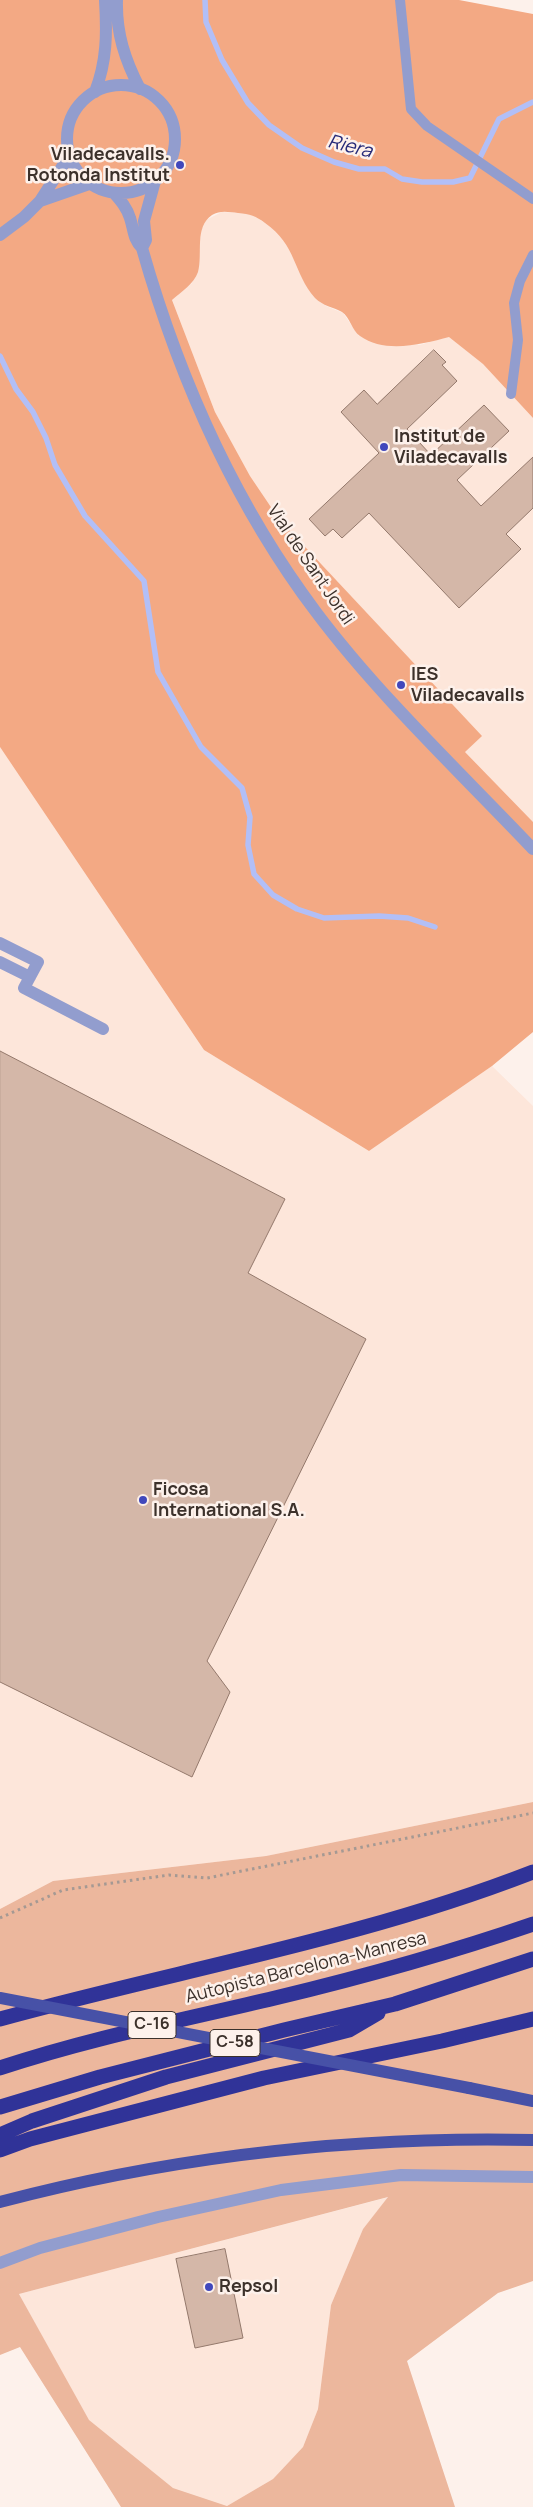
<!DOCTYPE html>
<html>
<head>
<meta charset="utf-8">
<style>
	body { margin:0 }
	canvas { display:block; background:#fdf1eb }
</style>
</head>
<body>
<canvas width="533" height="2507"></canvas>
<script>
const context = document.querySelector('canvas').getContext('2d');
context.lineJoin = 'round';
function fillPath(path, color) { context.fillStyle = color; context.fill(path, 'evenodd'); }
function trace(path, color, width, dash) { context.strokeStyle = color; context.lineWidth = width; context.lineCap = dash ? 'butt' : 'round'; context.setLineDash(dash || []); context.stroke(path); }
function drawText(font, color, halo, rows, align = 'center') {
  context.font = font + ' Manrope,sans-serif'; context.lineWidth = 5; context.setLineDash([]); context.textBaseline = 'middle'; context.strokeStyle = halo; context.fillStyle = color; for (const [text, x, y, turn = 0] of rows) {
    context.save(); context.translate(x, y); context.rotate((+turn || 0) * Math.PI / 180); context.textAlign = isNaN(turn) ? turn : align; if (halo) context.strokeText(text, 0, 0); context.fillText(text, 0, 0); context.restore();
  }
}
fillPath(new Path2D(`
	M222 212 252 214 279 233 291 249 304 280 326 306 343 313 359 336 420 345 449 336 483 364 533 418V822L464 751 481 736 279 519 250 476 215 412 172 300 192 283 202 228 206 220Z
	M0 747 204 1050 369 1151 492 1066 533 1106V1802L266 1856 53 1881 0 1909Z
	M389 2197 363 2229 331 2305 318 2409 303 2447 273 2479 227 2506 173 2488 88 2420 19 2294Z`), '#fde6da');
fillPath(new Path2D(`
	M533 1802V2281L498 2293 407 2361 455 2507H121L20 2347 0 2355V1909L53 1881 266 1856ZM388 2197 363 2229 331 2305 318 2409 303 2447 273 2479 227 2506 173 2488 89 2420 19 2294Z`), '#ecb79d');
fillPath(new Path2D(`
	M0 0H459L533 14V418L483 364 449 337C423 344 385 354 360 336 352 331 350 317 342 312 333 307 323 306 315 298 293 273 297 245 265 223 256 216 250 214 238 213 229 212 220 210 212 215 194 227 203 254 198 272 194 284 181 292 172 300L215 412 250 476 279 519 482 736 465 752 533 822V1032L492 1066 369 1151 204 1050 0 747Z`), '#f3a984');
trace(new Path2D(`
	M205 0 206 22 222 60 248 103 269 125 302 148 334 162 359 169H385L402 179 422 182H453L470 178 499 119 533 102
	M0 356 16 389 33 412 46 438 55 465 85 516 144 581 158 672 201 747 242 788 250 817 248 845 254 874 273 895 297 909 324 918 379 916 408 918 435 927`), '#b2bff7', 5.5);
const building = new Path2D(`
	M434 350 446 362 442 365 457 381 407 429 431 455 484 405 509 431 457 480 481 506 533 457V508L506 534 521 549 459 608 369 513 342 538 333 529 325 536 309 519 379 453 341 412 364 390 377 404Z
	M0 1051 285 1199 248 1273 366 1339 207 1661 230 1692 192 1777 0 1682Z
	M225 2249 243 2338 195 2348 176 2259Z`);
fillPath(building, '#d4b7a8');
trace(building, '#94796c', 1);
trace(new Path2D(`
	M0 1918 63 1890 169 1875 207 1878 533 1813`), '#a59993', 3, [2.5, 4]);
trace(new Path2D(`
	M400 0 411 109 427 126 533 199
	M511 394 518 340 514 303 520 281 533 255`), '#929dce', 10);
trace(new Path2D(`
	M40 201 89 184
	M0 235 24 217 40 201 69 156
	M0 943 38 962 24 988 103 1029
	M0 962 30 977`), '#929dce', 12);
trace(new Path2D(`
	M117 0C116 33 125 60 140 89
	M67 139a54 54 0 1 1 108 0a54 54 0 1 1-108 0Z
	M95 92C107 61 107 33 105 0
	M114 193C121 201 127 208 130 218 134 230 133 239 142 248 179 378 234 503 316 612 379 696 460 772 533 849
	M142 248 146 240 144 221 155 181
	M0 2263 40 2248 158 2217 281 2190 401 2175 533 2177`), '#929dce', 12);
trace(new Path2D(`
	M469 2088 533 2101
	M0 2202C174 2156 353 2136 533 2140`), '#4751a7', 12);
trace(new Path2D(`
	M0 2019C178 1970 361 1939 533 1872
	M0 2068C90 2038 183 2020 275 1998 362 1977 449 1953 533 1924
	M0 2107 100 2077 284 2030 395 2004 533 1959
	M0 2135 32 2121 166 2077 349 2030 378 2013
	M0 2150 30 2139 264 2078 442 2041 533 2019`), '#303398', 15);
trace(new Path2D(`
	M0 1998 469 2088`), '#4751a7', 12);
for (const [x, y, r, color] of [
	[180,165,5,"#4148bc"],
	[384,447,5,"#4148bc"],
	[401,685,5,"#4148bc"],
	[143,1500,5,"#4148bc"],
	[209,2287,5,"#4148bc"]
]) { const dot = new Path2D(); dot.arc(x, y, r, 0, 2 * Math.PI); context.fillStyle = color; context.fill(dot); trace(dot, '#fdf1eb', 2); }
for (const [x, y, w] of [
	[152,2025,48],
	[235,2043,50]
]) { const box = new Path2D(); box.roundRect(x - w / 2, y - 13.5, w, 27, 4); context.fillStyle = '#fdf1eb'; context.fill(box); trace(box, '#3c312b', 1); }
drawText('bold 16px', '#3c312b', null, [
	["C-16",152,2025],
	["C-58",235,2043]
]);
drawText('bold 18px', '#3c312b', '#fdf1eb', [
	["Viladecavalls.",170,155,"right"],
	["Rotonda Institut",170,176,"right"],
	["Institut de",394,437],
	["Viladecavalls",394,458],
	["IES",411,675],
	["Viladecavalls",411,696],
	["Ficosa",153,1490],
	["International S.A.",153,1511],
	["Repsol",219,2287]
], 'left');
drawText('18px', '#3c312b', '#fdf1eb', [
	["Vial de Sant Jordi",310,565,56],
	["Autopista Barcelona-Manresa",306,1968,-14]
]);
drawText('italic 19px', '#262a78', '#fdf1eb', [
	["Riera",350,147,14]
]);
</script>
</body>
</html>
